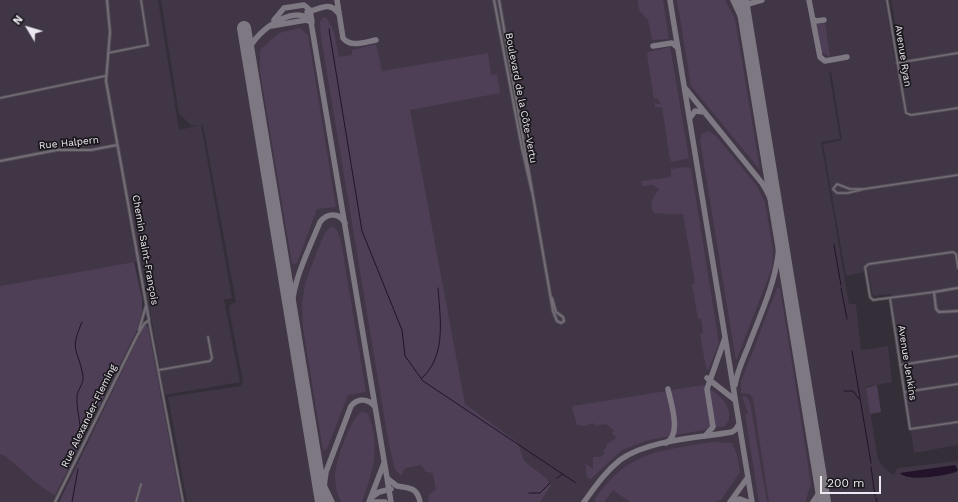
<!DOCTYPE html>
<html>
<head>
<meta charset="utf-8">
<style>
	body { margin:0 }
	#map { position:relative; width:958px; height:502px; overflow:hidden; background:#342e38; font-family:"Work Sans",sans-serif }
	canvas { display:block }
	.north { position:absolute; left:8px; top:8px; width:40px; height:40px; -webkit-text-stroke:3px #1a171c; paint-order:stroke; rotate:308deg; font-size:11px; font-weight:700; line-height:16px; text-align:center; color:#ece8ef }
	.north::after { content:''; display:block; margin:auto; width:14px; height:18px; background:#ece8ef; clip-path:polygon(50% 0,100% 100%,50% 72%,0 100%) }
	.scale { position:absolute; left:820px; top:476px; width:61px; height:18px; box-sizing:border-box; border:2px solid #ece8ef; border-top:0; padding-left:5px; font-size:12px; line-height:14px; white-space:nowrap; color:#ece8ef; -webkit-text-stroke:3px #1a171c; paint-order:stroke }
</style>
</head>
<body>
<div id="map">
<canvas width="958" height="502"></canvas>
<div class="north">N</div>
<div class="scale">200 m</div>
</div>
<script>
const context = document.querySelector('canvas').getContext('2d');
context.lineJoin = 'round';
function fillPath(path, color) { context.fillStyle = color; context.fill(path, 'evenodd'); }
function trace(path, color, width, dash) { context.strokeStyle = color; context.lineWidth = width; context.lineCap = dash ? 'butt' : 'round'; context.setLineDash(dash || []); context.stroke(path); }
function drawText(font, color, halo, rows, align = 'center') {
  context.font = font + ' "Work Sans",sans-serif'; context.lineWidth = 3.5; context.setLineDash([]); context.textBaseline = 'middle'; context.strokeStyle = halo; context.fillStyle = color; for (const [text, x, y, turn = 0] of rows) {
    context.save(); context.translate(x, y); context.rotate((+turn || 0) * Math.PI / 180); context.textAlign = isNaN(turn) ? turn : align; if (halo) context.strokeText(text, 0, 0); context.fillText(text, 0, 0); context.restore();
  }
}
fillPath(new Path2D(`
	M0 0H158L179 130 201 125 232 298 224 300 240 382 165 395 141 261 0 286Z
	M161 0H885L896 68 903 67 891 0H958V445L914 453 891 294 873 296 868 271 846 276 823 144 842 140 831 71 829 72 840 139 821 142 849 304H856L861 350 888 346 892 382 866 387 878 459 884 468 893 475 898 468 958 461V502H187L168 397 241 386 243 381 229 309 230 305 236 302 203 125 192 126 179 114Z
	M0 454 6 457 39 485 55 496 53 502H0Z`), '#403646');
fillPath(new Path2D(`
	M638 0H663L669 39 652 40 648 20 639 10Z
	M677 0H725L735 19 760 170 691 86Z
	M323 17 327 18 334 32 339 57 352 55V50L376 44 382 71 488 53 491 75 497 74 500 93 410 110 465 404 518 443 524 461 546 478 551 486 540 502H428L429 494 436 490 433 473 426 472 421 465 405 468 401 476 395 469 389 445 321 37 320 22Z
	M825 23 830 57 820 51 816 27 817 24Z
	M300 28 308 35 336 207 317 209 297 263 292 264 260 71V50L279 33Z
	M670 47 689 158 672 162 670 160 662 107H655L654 101 656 104H661L655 95 657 99H654L647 55 648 52Z
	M708 131 716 136 757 186 765 202 773 251 772 268 736 361 700 140 702 134Z
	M686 167 691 168 719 343 708 371 706 368 700 334 703 333 701 319H698L692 284 695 283 683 214C674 215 664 214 654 213 648 204 654 196 659 189L653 185 642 186V181L671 177V169Z
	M331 226 337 230 341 241 366 392 348 395 327 449 323 450 303 328 302 305 305 284 317 251 325 233Z
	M134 262 142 298V312L137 330 55 496 39 485 6 457 0 454V286Z
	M777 288H780L811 484 805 502H769L753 399 750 394 741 393V382Z
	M145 324 148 327 181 502H59Z
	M704 385C718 394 731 402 729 420L725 426 649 440 622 450 591 479 587 477 585 463 593 469V457H601L605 453 603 451 607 447 606 445 616 438 612 433 614 430 606 424 596 426 593 423 584 426 577 425 572 408 573 406Z
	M877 385 881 412 870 414 866 388Z
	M742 396 746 397 750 402 767 502H759L745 414H748Z
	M362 411 368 414C381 446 373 472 362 502H341C337 494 335 486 335 477 335 462 350 419 362 411Z
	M712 442 732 443 737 455 740 472 721 500 715 502H630L613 490 604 502H595V499C628 451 659 451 712 442Z`), '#4e3f57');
fillPath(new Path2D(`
	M955 465 958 470 956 472C943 476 907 482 900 473Z`), '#22132a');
trace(new Path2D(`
	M329 29 362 231 402 330 405 356 423 381 576 483
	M834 245 841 285
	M841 288 847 319
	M852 351 871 463
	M422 378C447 355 440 318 438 288
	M844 391H853L859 399
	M79 443C83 424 76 413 77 396 78 389 84 383 83 376 78 348 69 352 82 322
	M871 467 875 496
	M557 478 563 474
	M529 493H540L550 483
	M876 498 877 502
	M72 502 78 469`), '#22132a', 1);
trace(new Path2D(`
	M337 0 343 38C351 48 365 42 376 40
	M670 0 752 502
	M733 0 745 26 752 60
	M809 0 820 57 825 61 847 57
	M307 12C319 10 329 0 338 13
	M744 12 748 4 762 0
	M813 19 816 21 824 20
	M274 20 284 8 304 5 310 10 312 22
	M271 26 306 20 311 22
	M653 46 672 43 678 48
	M248 55C248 36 296 0 311 22L391 502
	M685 88 762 183C798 239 769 292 748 347 743 359 737 372 735 385
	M690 118 695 111 704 112
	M292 324C288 289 307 254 320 222 327 213 339 212 345 223
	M707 378 735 400
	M705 436 713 427 707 389 725 338
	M666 443C682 434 671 404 668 389
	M313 450 321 479 332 502
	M388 479 397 486C409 488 417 487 420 502
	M372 497 379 492 391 489
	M732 501 740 499 748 502
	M322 502 326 472 351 406C358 398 368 398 375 407
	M369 502 384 463
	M374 502H385
	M584 502C595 487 605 472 620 460 647 440 698 438 732 432L736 429 739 424
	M730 502 748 477
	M813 502 819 493 821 481`), '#7e7882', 5.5);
trace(new Path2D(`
	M742 0 824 502
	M244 28 322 502`), '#7e7882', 14);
const minor = new Path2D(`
	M887 0 906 113 911 115 958 108
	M108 53 148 45 141 0
	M897 63 958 53
	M0 98 105 76
	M864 189 848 193H837L833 189 837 184 850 189H864L958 175
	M934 292 873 300 870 297 865 267 869 264 953 252 956 254 958 268
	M890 298 910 429 958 422
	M149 321 183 502
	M900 365 958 356
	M159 370 210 361 212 358 208 337
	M905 392 958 384
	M136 502 141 484`);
const tertiary = new Path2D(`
	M494 0 522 148 532 192
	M499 0 553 311 557 321 561 323 564 321 563 317 556 312 552 298
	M0 161 57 150H91L117 145
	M958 288 934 292 936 309 939 312 958 311
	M139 330 146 306
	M55 502 137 336 144 324 149 320 106 81 110 32 107 0`);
trace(minor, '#524d55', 3.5);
trace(tertiary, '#524d55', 4);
trace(minor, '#736c77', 1.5);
trace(tertiary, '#736c77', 2);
drawText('10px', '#ece8ef', '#1a171c', [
	["Avenue Ryan",903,56,81],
	["Boulevard de la Côte-Vertu",521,98,79],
	["Rue Halpern",69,143,-6],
	["Chemin Saint-François",145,250,80],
	["Avenue Jenkins",907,363,81],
	["Rue Alexander-Fleming",89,416,-64]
]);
</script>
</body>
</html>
